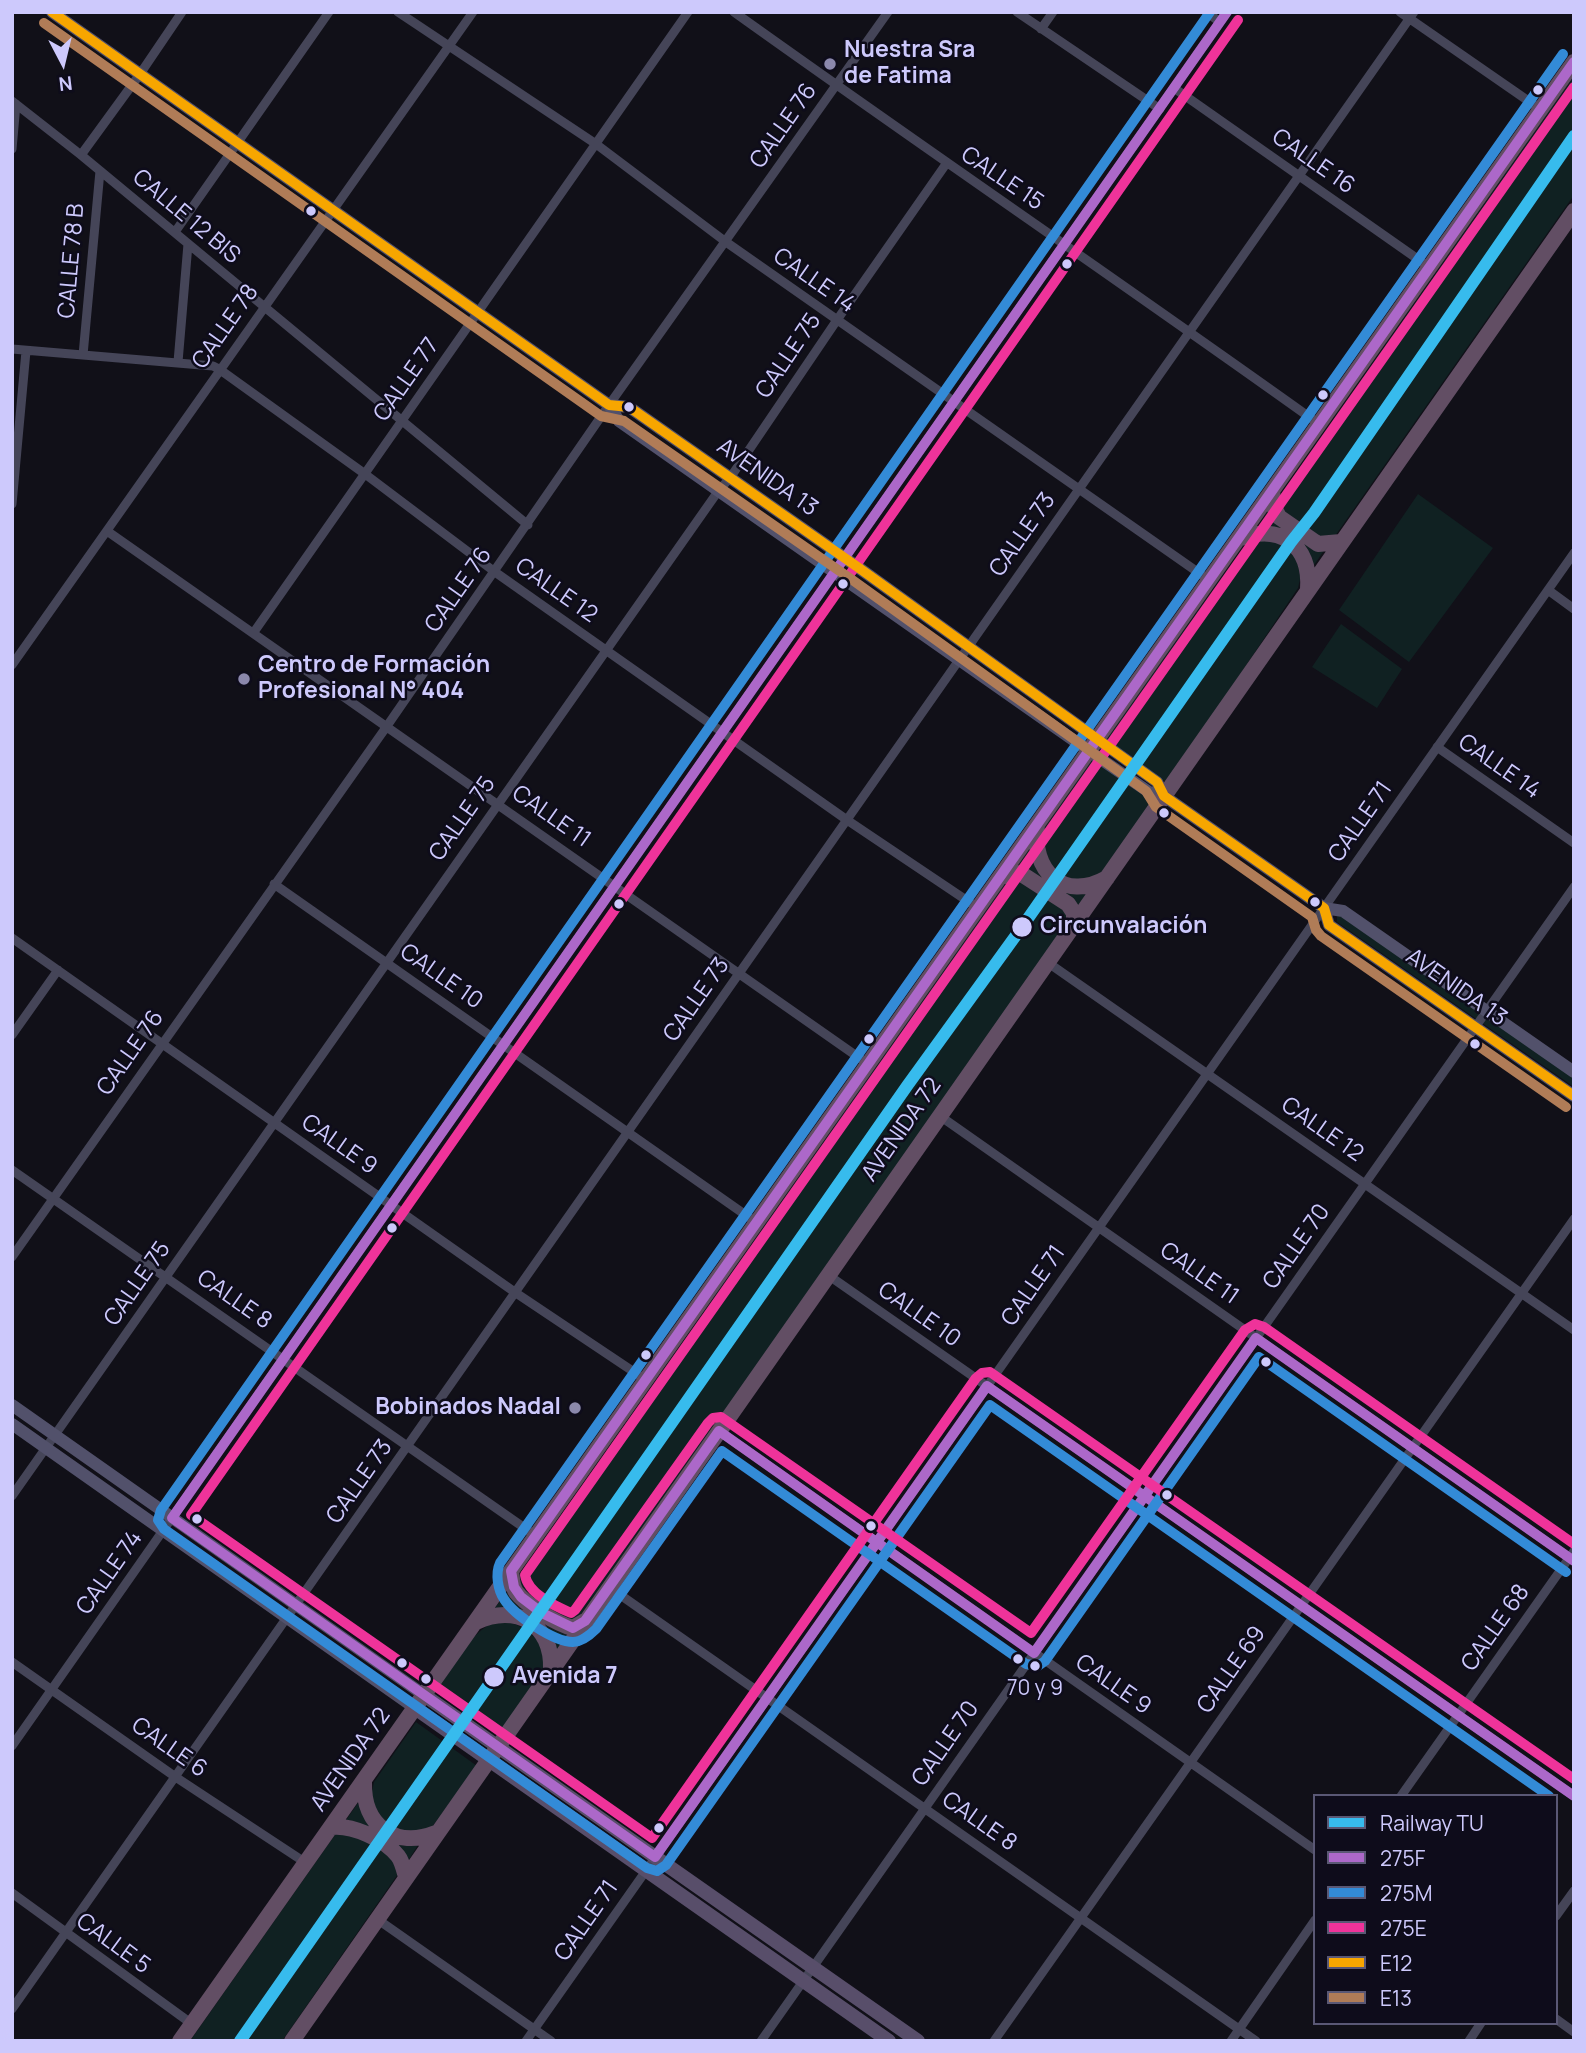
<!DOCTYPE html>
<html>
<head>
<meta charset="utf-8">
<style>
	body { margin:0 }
	#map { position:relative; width:1586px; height:2053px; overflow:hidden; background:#111018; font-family:Manrope,sans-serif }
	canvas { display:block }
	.frame { position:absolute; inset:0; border:14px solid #cdc9fc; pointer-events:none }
	.legend { position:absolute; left:1313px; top:1794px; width:245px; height:231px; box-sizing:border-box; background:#0e0c1b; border:2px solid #5a5875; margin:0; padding:9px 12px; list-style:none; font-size:21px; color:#cdc9fc }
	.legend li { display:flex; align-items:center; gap:14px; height:35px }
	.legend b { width:35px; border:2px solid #5a5875 }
	.north { position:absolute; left:28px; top:28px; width:70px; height:70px; -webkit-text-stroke:5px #0e0c1b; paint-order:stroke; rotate:173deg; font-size:19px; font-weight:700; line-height:28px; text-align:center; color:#cdc9fc }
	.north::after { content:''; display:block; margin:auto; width:24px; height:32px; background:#cdc9fc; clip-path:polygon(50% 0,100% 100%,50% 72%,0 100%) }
</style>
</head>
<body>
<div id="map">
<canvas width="1586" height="2053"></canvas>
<div class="frame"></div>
<ul class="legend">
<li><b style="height:9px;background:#37bbed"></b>Railway TU</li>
<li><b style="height:9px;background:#ac68c9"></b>275F</li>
<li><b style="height:9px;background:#338bd7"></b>275M</li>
<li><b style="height:9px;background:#ef339a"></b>275E</li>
<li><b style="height:9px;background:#f7a600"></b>E12</li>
<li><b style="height:9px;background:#b07c57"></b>E13</li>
</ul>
<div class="north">N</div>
</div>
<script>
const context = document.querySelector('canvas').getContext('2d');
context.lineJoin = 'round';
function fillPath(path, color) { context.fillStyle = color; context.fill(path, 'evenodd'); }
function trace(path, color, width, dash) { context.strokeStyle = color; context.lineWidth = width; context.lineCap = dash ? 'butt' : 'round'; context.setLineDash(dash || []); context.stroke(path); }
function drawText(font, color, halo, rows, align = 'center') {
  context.font = font + ' Manrope,sans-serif'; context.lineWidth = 5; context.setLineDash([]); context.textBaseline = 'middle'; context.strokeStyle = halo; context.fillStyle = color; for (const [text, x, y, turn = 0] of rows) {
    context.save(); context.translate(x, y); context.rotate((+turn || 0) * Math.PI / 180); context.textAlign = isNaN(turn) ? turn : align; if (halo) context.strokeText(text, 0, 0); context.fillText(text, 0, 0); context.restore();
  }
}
fillPath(new Path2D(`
	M1574 76V195L1335 536 1323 540 1280 512 1278 498Z
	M1418 494 1493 548 1409 662 1339 610Z
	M1269 509 1325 549 1312 568 1310 557 1257 528Z
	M1271 538 1293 549 1301 575 1298 588 1167 783 1105 740 1242 549 1249 543Z
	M1341 624 1402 669 1377 708 1312 667Z
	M1092 758 1154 801 1102 873 1095 879 1067 880 1046 863 1043 830Z
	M1031 847C1039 887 1055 882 1089 893L1078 911 1014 869Z
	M1019 876 1067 909 1071 917 579 1622 573 1624 519 1591 517 1578 1008 879Z
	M1337 915 1344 916 1574 1077V1087L1337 922Z
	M509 1590 571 1633 557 1652 552 1638 493 1610Z
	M497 1621C520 1622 529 1631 545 1648L543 1673 501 1731 438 1689C454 1666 470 1631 497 1621Z
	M416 1722 477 1766 432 1827 405 1835 377 1818 371 1796 374 1782Z
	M358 1803C369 1829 387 1850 418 1845L406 1864 356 1822 346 1820Z
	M353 1830 395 1859 398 1874 282 2041H190L337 1832Z`), '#102122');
trace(new Path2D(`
	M398 12 596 144 726 242 1209 580
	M734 12C928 151 1125 285 1319 424
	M1017 12 1160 109
	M1206 12 1220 22
	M1400 12 1540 109
	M1041 29 1053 12
	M1174 88 1429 267
	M12 101 81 155 528 525
	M12 149 16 104
	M81 155 140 74 182 12
	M175 232 329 12
	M12 349 213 366 219 369 365 474 495 572 847 820 978 908
	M83 355 100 171
	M178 362 188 244
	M12 504 26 351
	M107 531 868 1064
	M1548 590 1574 609
	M254 632 688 12
	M12 665 473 12
	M1437 747 1574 843
	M274 884 757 1223
	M12 938 516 1293 646 1380
	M1047 962 1574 1330
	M12 1035 58 970
	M940 1116 1574 1561
	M12 1170 536 1536
	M12 1257 387 726 609 405 888 12
	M828 1275 1574 1796
	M719 1431 1315 1850
	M12 1496 719 490 730 478 837 320 946 164
	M609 1587 1256 2041
	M12 1662 177 1778 306 1863
	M12 1746 1227 12
	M1401 1796 1574 1551
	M12 1893 192 2024
	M1556 1916 1574 1891
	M377 1919 551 2041
	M12 2009 1414 12
	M1556 2019 1574 2032
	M526 2041 1574 553
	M761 2041 1574 887
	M994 2041 1574 1219
	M1231 2041 1315 1920
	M1469 2041 1481 2023`), '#454558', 9);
trace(new Path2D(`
	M52 12 609 405 619 421 1089 751 1149 792 1164 796 1324 908 1343 911 1574 1072
	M609 405 629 407 859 568 1157 782 1164 796
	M1324 908 1329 925 1574 1096
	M12 1405 424 1695
	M12 1424 415 1708`), '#52516b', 12);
trace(new Path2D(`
	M424 1695 918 2041
	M415 1708 889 2041`), '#584e6a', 14);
trace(new Path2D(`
	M1272 491 1274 507 1279 517 1318 544 1341 542
	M1238 539C1279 523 1311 544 1308 589
	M1037 825C1031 870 1063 903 1107 878
	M1000 877 1020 873 1068 904 1074 913V924
	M511 1571C512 1579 512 1586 516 1592 526 1605 557 1624 573 1628L585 1621
	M476 1622C516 1603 553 1624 551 1670
	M364 1782C363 1826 395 1849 436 1833
	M332 1827C352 1825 385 1839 398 1856 402 1861 404 1870 406 1877
	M180 2041 1574 62
	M292 2041 1574 211`), '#624e64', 16);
trace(new Path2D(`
	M1227 12 172 1518 655 1857 987 1386 1574 1796
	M1574 62 511 1571 514 1587 521 1597 542 1613 573 1628 585 1621 719 1431 1034 1653 1256 1338 1574 1561`), '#ac68c9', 10);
trace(new Path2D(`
	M1210 12 161 1510 158 1520 164 1529 647 1868 657 1871 666 1865 990 1405 1549 1796
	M1563 54 500 1563C495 1574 498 1590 504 1599 514 1615 554 1642 573 1642 581 1642 591 1634 596 1629L722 1451 1026 1664 1038 1666 1045 1661 1259 1357 1566 1572`), '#338bd7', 10);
trace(new Path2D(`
	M1238 20 191 1515 652 1838 976 1378 982 1373 990 1372 1574 1779
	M1574 87 525 1575C528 1594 555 1606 571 1613L575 1610 708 1423 713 1418 721 1417 1031 1633 1245 1330 1255 1324 1264 1327 1574 1544`), '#ef339a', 10);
trace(new Path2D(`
	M52 12 609 405 629 407 859 568 1157 782 1164 796 1324 908 1329 925 1574 1096`), '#f7a600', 10);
trace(new Path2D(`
	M44 23 601 416 624 421 851 579 1146 791 1156 807 1312 917 1316 930 1321 936 1566 1107`), '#b07c57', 10);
trace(new Path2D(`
	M240 2041 907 1086 1022 927 1291 542 1314 513 1574 136`), '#37bbed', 12);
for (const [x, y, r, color] of [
	[830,64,7,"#8b88ac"],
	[1538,90,6,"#cdc9fc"],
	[311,211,6,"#cdc9fc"],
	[1067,264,6,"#cdc9fc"],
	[1323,395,6,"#cdc9fc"],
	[629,407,6,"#cdc9fc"],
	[843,584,6,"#cdc9fc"],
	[244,679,7,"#8b88ac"],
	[1164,813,6,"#cdc9fc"],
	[1315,902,6,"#cdc9fc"],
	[619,904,6,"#cdc9fc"],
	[1022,927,11,"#cdc9fc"],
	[869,1039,6,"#cdc9fc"],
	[1475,1044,6,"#cdc9fc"],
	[392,1228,6,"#cdc9fc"],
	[646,1355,6,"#cdc9fc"],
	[1266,1362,6,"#cdc9fc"],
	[575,1408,7,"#8b88ac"],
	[1167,1495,6,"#cdc9fc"],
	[197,1519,6,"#cdc9fc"],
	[871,1526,6,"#cdc9fc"],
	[1018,1659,6,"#cdc9fc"],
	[402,1663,6,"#cdc9fc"],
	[1035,1666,6,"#cdc9fc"],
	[494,1677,11,"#cdc9fc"],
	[426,1679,6,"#cdc9fc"],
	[659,1828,6,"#cdc9fc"]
]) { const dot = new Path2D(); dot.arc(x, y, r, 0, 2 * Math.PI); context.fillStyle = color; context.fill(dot); trace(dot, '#0e0c1b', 2.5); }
drawText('21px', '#cdc9fc', '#0e0c1b', [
	["70 y 9",1035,1689]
]);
drawText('bold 23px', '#cdc9fc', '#0e0c1b', [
	["Nuestra Sra",844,51],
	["de Fatima",844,77],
	["Centro de Formación",258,666],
	["Profesional N° 404",258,692],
	["Bobinados Nadal",561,1408,"right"]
], 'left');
drawText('23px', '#cdc9fc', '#0e0c1b', [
	["CALLE 76",784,126,-55],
	["CALLE 16",1313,162,35],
	["CALLE 15",1002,179,34],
	["CALLE 12 BIS",186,217,40],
	["CALLE 78 B",72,261,-85],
	["CALLE 14",814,281,35],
	["CALLE 78",226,327,-55],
	["CALLE 75",789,356,-56],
	["CALLE 77",407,380,-55],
	["AVENIDA 13",767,478,35],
	["CALLE 73",1023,535,-55],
	["CALLE 76",459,590,-55],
	["CALLE 12",556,591,35],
	["CALLE 14",1499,767,35],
	["CALLE 11",551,817,35],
	["CALLE 75",463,819,-55],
	["CALLE 71",1361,822,-55],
	["CALLE 10",441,977,35],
	["AVENIDA 13",1456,988,35],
	["CALLE 73",697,1000,-55],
	["CALLE 76",131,1053,-55],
	["AVENIDA 72",902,1130,-55],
	["CALLE 12",1322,1130,35],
	["CALLE 9",339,1145,35],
	["CALLE 70",1297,1247,-55],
	["CALLE 11",1199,1274,35],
	["CALLE 75",138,1284,-55],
	["CALLE 71",1034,1286,-55],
	["CALLE 8",234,1300,35],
	["CALLE 10",919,1315,35],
	["CALLE 73",360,1482,-55],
	["CALLE 74",110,1573,-55],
	["CALLE 68",1496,1628,-55],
	["CALLE 69",1232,1670,-55],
	["CALLE 9",1113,1685,35],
	["CALLE 70",946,1744,-55],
	["CALLE 6",169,1748,35],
	["AVENIDA 72",351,1760,-55],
	["CALLE 8",979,1822,35],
	["CALLE 71",587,1921,-55],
	["CALLE 5",113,1944,36]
]);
drawText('bold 23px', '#cdc9fc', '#0e0c1b', [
	["Circunvalación",1040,927],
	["Avenida 7",512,1677]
], 'left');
</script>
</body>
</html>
